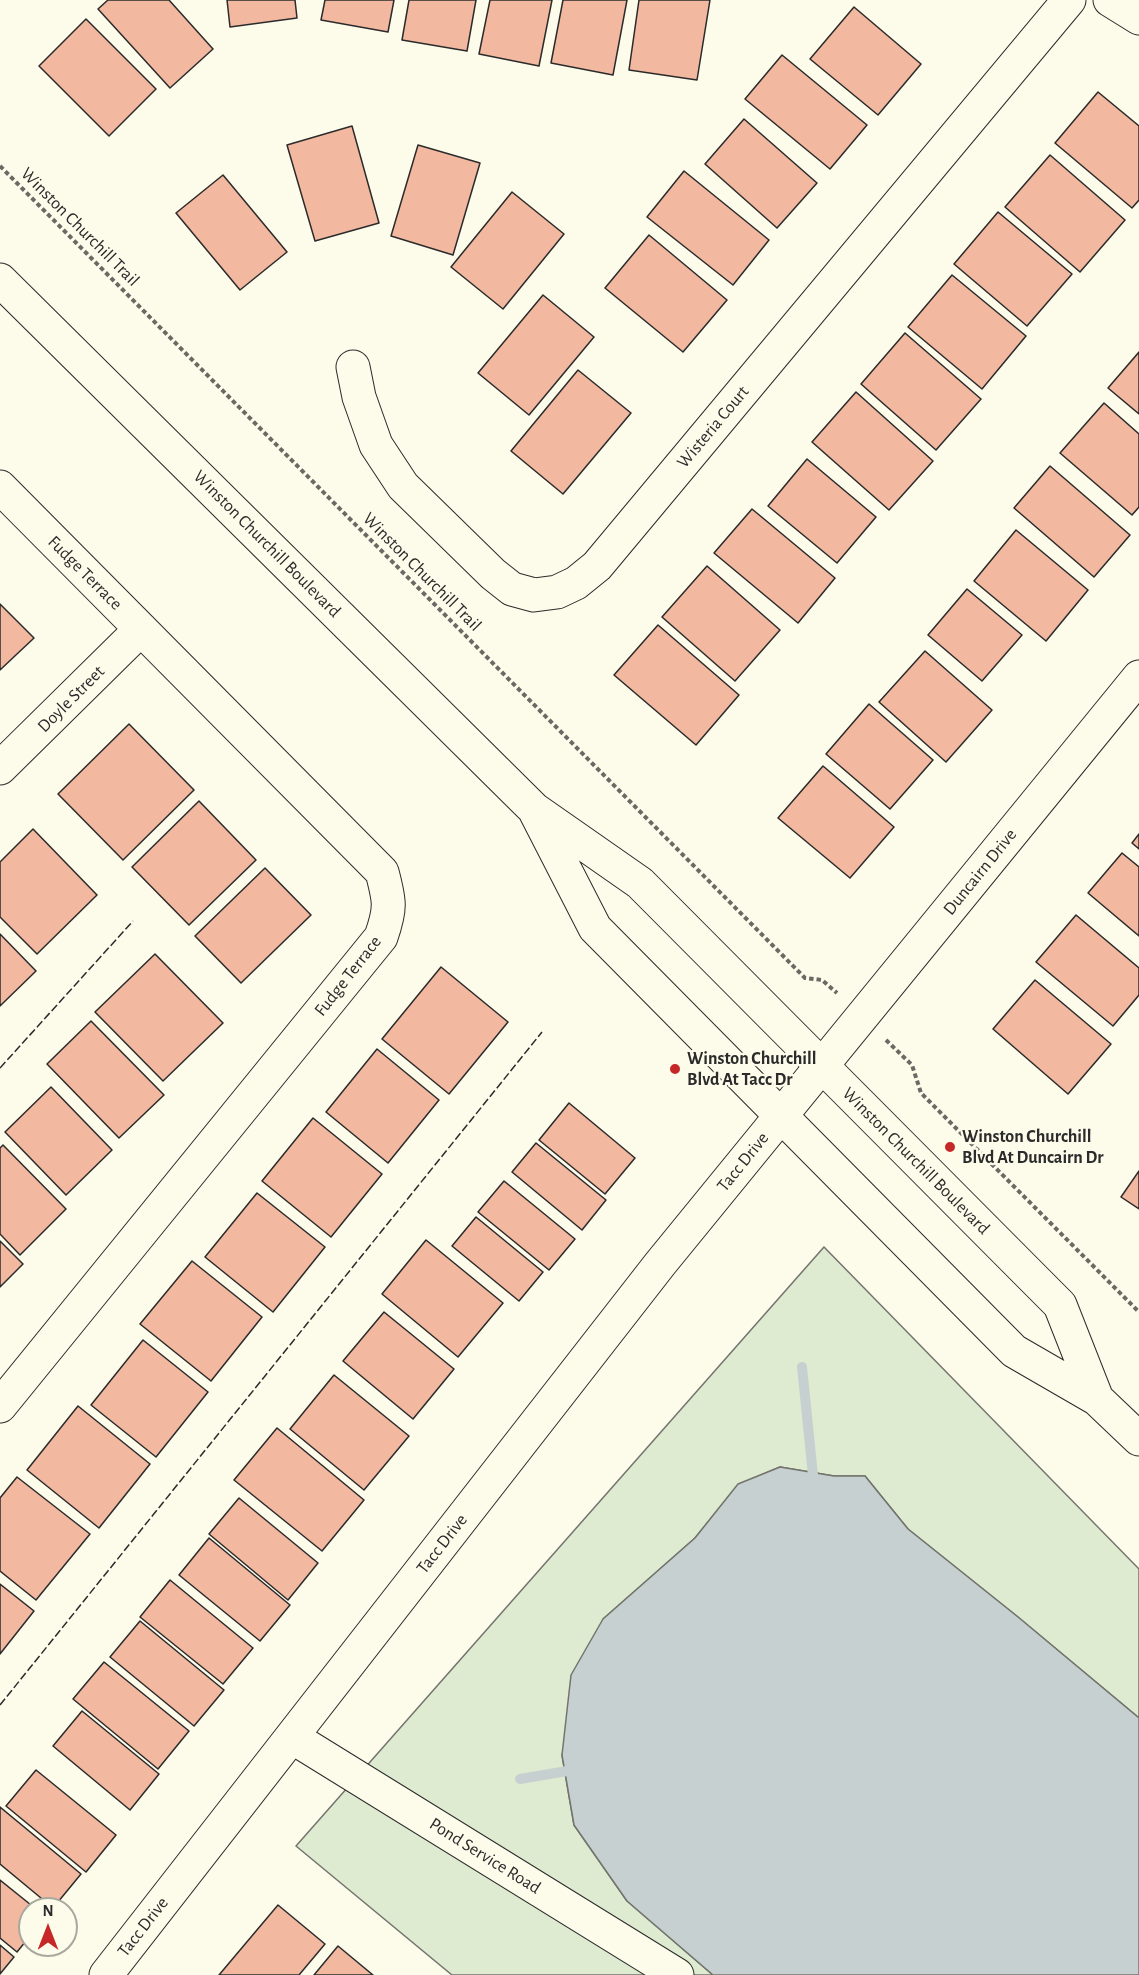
<!DOCTYPE html>
<html>
<head>
<meta charset="utf-8">
<style>
	body { margin:0 }
	#map { position:relative; width:1139px; height:1975px; overflow:hidden; background:#fdfbea; font-family:"Alegreya Sans",sans-serif }
	canvas { display:block }
	.north { position:absolute; left:18px; top:1897px; width:60px; height:60px; box-sizing:border-box; background:#fdfbea; border:2px solid #a9a89e; border-radius:50%; rotate:0deg; font-size:16px; font-weight:700; line-height:24px; text-align:center; color:#2b2b2b }
	.north::after { content:''; display:block; margin:auto; width:21px; height:27px; background:#c62828; clip-path:polygon(50% 0,100% 100%,50% 72%,0 100%) }
</style>
</head>
<body>
<div id="map">
<canvas width="1139" height="1975"></canvas>
<div class="north">N</div>
</div>
<script>
const context = document.querySelector('canvas').getContext('2d');
context.lineJoin = 'round';
function fillPath(path, color) { context.fillStyle = color; context.fill(path, 'evenodd'); }
function trace(path, color, width, dash) { context.strokeStyle = color; context.lineWidth = width; context.lineCap = dash ? 'butt' : 'round'; context.setLineDash(dash || []); context.stroke(path); }
function drawText(font, color, halo, rows, align = 'center') {
  context.font = font + ' "Alegreya Sans",sans-serif'; context.lineWidth = 4.5; context.setLineDash([]); context.textBaseline = 'middle'; context.strokeStyle = halo; context.fillStyle = color; for (const [text, x, y, turn = 0] of rows) {
    context.save(); context.translate(x, y); context.rotate((+turn || 0) * Math.PI / 180); context.textAlign = isNaN(turn) ? turn : align; if (halo) context.strokeText(text, 0, 0); context.fillText(text, 0, 0); context.restore();
  }
}
const green = new Path2D(`
	M824 1247 1139 1569V1718L1018 1617 908 1529 865 1476H834L780 1467 738 1485 695 1538 603 1619 562 1755 574 1825 627 1901 713 1975H452L296 1846Z`);
fillPath(green, '#deebd1');
trace(green, '#74746e', 1.5);
const water = new Path2D(`
	M780 1467 834 1476H865L908 1529 1018 1617 1139 1718V1975H713L627 1901 574 1825 562 1755 571 1675 603 1619 695 1538 738 1484Z`);
fillPath(water, '#c7d0d0');
trace(water, '#74746e', 1.5);
trace(new Path2D(`
	M802 1367 814 1485
	M520 1779 579 1769`), '#c7d0d0', 10);
const building = new Path2D(`
	M108 0H169L213 49 170 88 98 9Z
	M227 0H295L297 18 230 27Z
	M325 0H394L388 32 321 20Z
	M409 0H476L467 51 402 40Z
	M490 0H552L539 66 479 54Z
	M563 0H627L613 75 551 63Z
	M639 0H710L697 80 629 70Z
	M854 7 921 64 878 115 810 59Z
	M86 19 156 89 109 136 39 66Z
	M782 55 867 125 830 169 745 99Z
	M1098 92 1139 126V200L1132 208 1055 143Z
	M744 119 817 183 777 228 705 164Z
	M352 126 379 223 315 241 287 145Z
	M418 145 480 163 453 255 391 236Z
	M1050 155 1125 220 1080 272 1005 207Z
	M684 171 769 240 733 285 647 217Z
	M223 175 287 252 240 290 176 213Z
	M512 192 564 234 503 309 451 267Z
	M998 212 1072 274 1027 326 954 264Z
	M649 235 727 300 683 352 605 288Z
	M952 275 1026 336 982 389 908 327Z
	M543 295 594 337 529 415 478 373Z
	M905 333 981 399 936 450 861 384Z
	M1139 352V414L1108 388Z
	M578 370 631 413 563 494 511 451Z
	M856 392 933 461 889 510 812 442Z
	M1104 403 1139 434V507L1132 515 1060 453Z
	M807 459 876 517 837 563 768 506Z
	M1050 466 1130 535 1094 577 1014 508Z
	M752 509 835 578 798 623 714 553Z
	M1016 530 1088 590 1046 641 974 581Z
	M707 566 780 630 735 681 662 617Z
	M967 589 1022 635 982 681 928 635Z
	M0 604 34 638 0 670Z
	M658 625 739 695 696 745 614 675Z
	M925 651 992 710 946 762 879 702Z
	M869 704 933 760 890 809 826 754Z
	M129 724 194 790 123 860 58 794Z
	M823 766 894 827 850 878 778 818Z
	M199 801 256 860 189 925 132 867Z
	M33 829 97 895 37 954 0 917V862Z
	M1139 834V849L1132 843Z
	M1122 853 1139 867V936L1088 893Z
	M265 868 311 915 241 983 195 936Z
	M1076 915 1139 968V995L1113 1026 1036 962Z
	M0 934 36 971 0 1006Z
	M155 954 223 1023 163 1081 95 1012Z
	M441 967 508 1022 449 1094 382 1039Z
	M1035 980 1111 1044 1068 1094 993 1029Z
	M91 1021 164 1095 119 1138 47 1064Z
	M377 1049 439 1100 388 1163 326 1112Z
	M51 1087 112 1150 66 1195 5 1132Z
	M569 1103 635 1158 605 1194 539 1140Z
	M313 1118 382 1174 331 1237 262 1181Z
	M536 1143 606 1200 582 1230 512 1172Z
	M3 1145 66 1209 20 1255 0 1234V1148Z
	M1139 1171V1209L1121 1197Z
	M504 1181 575 1239 549 1270 478 1212Z
	M257 1193 325 1247 273 1312 205 1257Z
	M476 1217 543 1272 519 1301 452 1246Z
	M426 1240 503 1303 458 1357 382 1294Z
	M0 1241 23 1264 0 1287Z
	M192 1261 262 1317 211 1381 140 1324Z
	M384 1312 454 1369 413 1419 343 1361Z
	M143 1340 208 1392 156 1457 91 1405Z
	M334 1375 409 1436 364 1490 290 1429Z
	M78 1406 150 1464 99 1528 27 1470Z
	M277 1428 364 1500 322 1551 234 1480Z
	M17 1477 90 1534 36 1600 0 1571V1498Z
	M239 1498 318 1563 288 1600 209 1534Z
	M209 1538 290 1605 260 1641 179 1575Z
	M170 1580 253 1648 223 1684 140 1617Z
	M0 1584 34 1611 0 1654Z
	M140 1621 224 1690 194 1726 110 1657Z
	M104 1662 189 1731 158 1769 73 1699Z
	M82 1711 159 1774 130 1810 53 1746Z
	M36 1770 116 1835 86 1872 6 1806Z
	M0 1807 81 1874 53 1908 0 1864Z
	M0 1880 36 1909H30V1936L17 1952 0 1938Z
	M278 1905 325 1944 299 1975H219Z
	M0 1945 14 1957 0 1974Z
	M338 1946 373 1975H314Z`);
fillPath(building, '#f2b8a0');
trace(building, '#2b2b2b', 1.5);
const minor = new Path2D(`
	M1110 0 1139 18
	M353 367 359 397 376 445 403 486 493 574 512 589 534 595 557 592 576 583 597 566 1069 0
	M0 487 382 872C390 902 391 908 381 937L0 1406
	M0 768 141 629
	M292 1737 677 1975
	M106 1975 660 1264 1139 677`);
const major = new Path2D(`
	M0 280 534 809 640 883 1060 1305 1097 1399
	M536 813 595 928 1014 1351 1097 1399 1139 1439`);
trace(minor, '#2b2b2b', 35);
trace(major, '#2b2b2b', 35);
trace(new Path2D(`
	M0 166 805 978 822 980 837 993
	M886 1040 912 1065 921 1093 1139 1312`), '#6a6964', 4, [4.5, 3]);
trace(minor, '#fdfbea', 33);
trace(major, '#fdfbea', 33);
trace(new Path2D(`
	M0 1068 133 921
	M0 1705 542 1032`), '#2b2b2b', 1.5, [8, 3]);
for (const [x, y, r, color] of [
	[675,1069,6,"#c62828"],
	[950,1147,6,"#c62828"]
]) { const dot = new Path2D(); dot.arc(x, y, r, 0, 2 * Math.PI); context.fillStyle = color; context.fill(dot); trace(dot, '#fdfbea', 2); }
drawText('18px', '#2b2b2b', '#fdfbea', [
	["Winston Churchill Trail",80,227,45],
	["Wisteria Court",713,427,-50],
	["Winston Churchill Boulevard",267,544,45],
	["Winston Churchill Trail",422,572,45],
	["Fudge Terrace",85,573,45],
	["Doyle Street",71,699,-45],
	["Duncairn Drive",980,872,-51],
	["Fudge Terrace",348,976,-52],
	["Winston Churchill Boulevard",916,1161,45],
	["Tacc Drive",743,1162,-51],
	["Tacc Drive",442,1544,-52],
	["Pond Service Road",485,1856,32],
	["Tacc Drive",143,1927,-52]
]);
drawText('bold 18px', '#2b2b2b', '#fdfbea', [
	["Winston Churchill",687,1059],
	["Blvd At Tacc Dr",687,1080],
	["Winston Churchill",962,1137],
	["Blvd At Duncairn Dr",962,1158]
], 'left');
</script>
</body>
</html>
